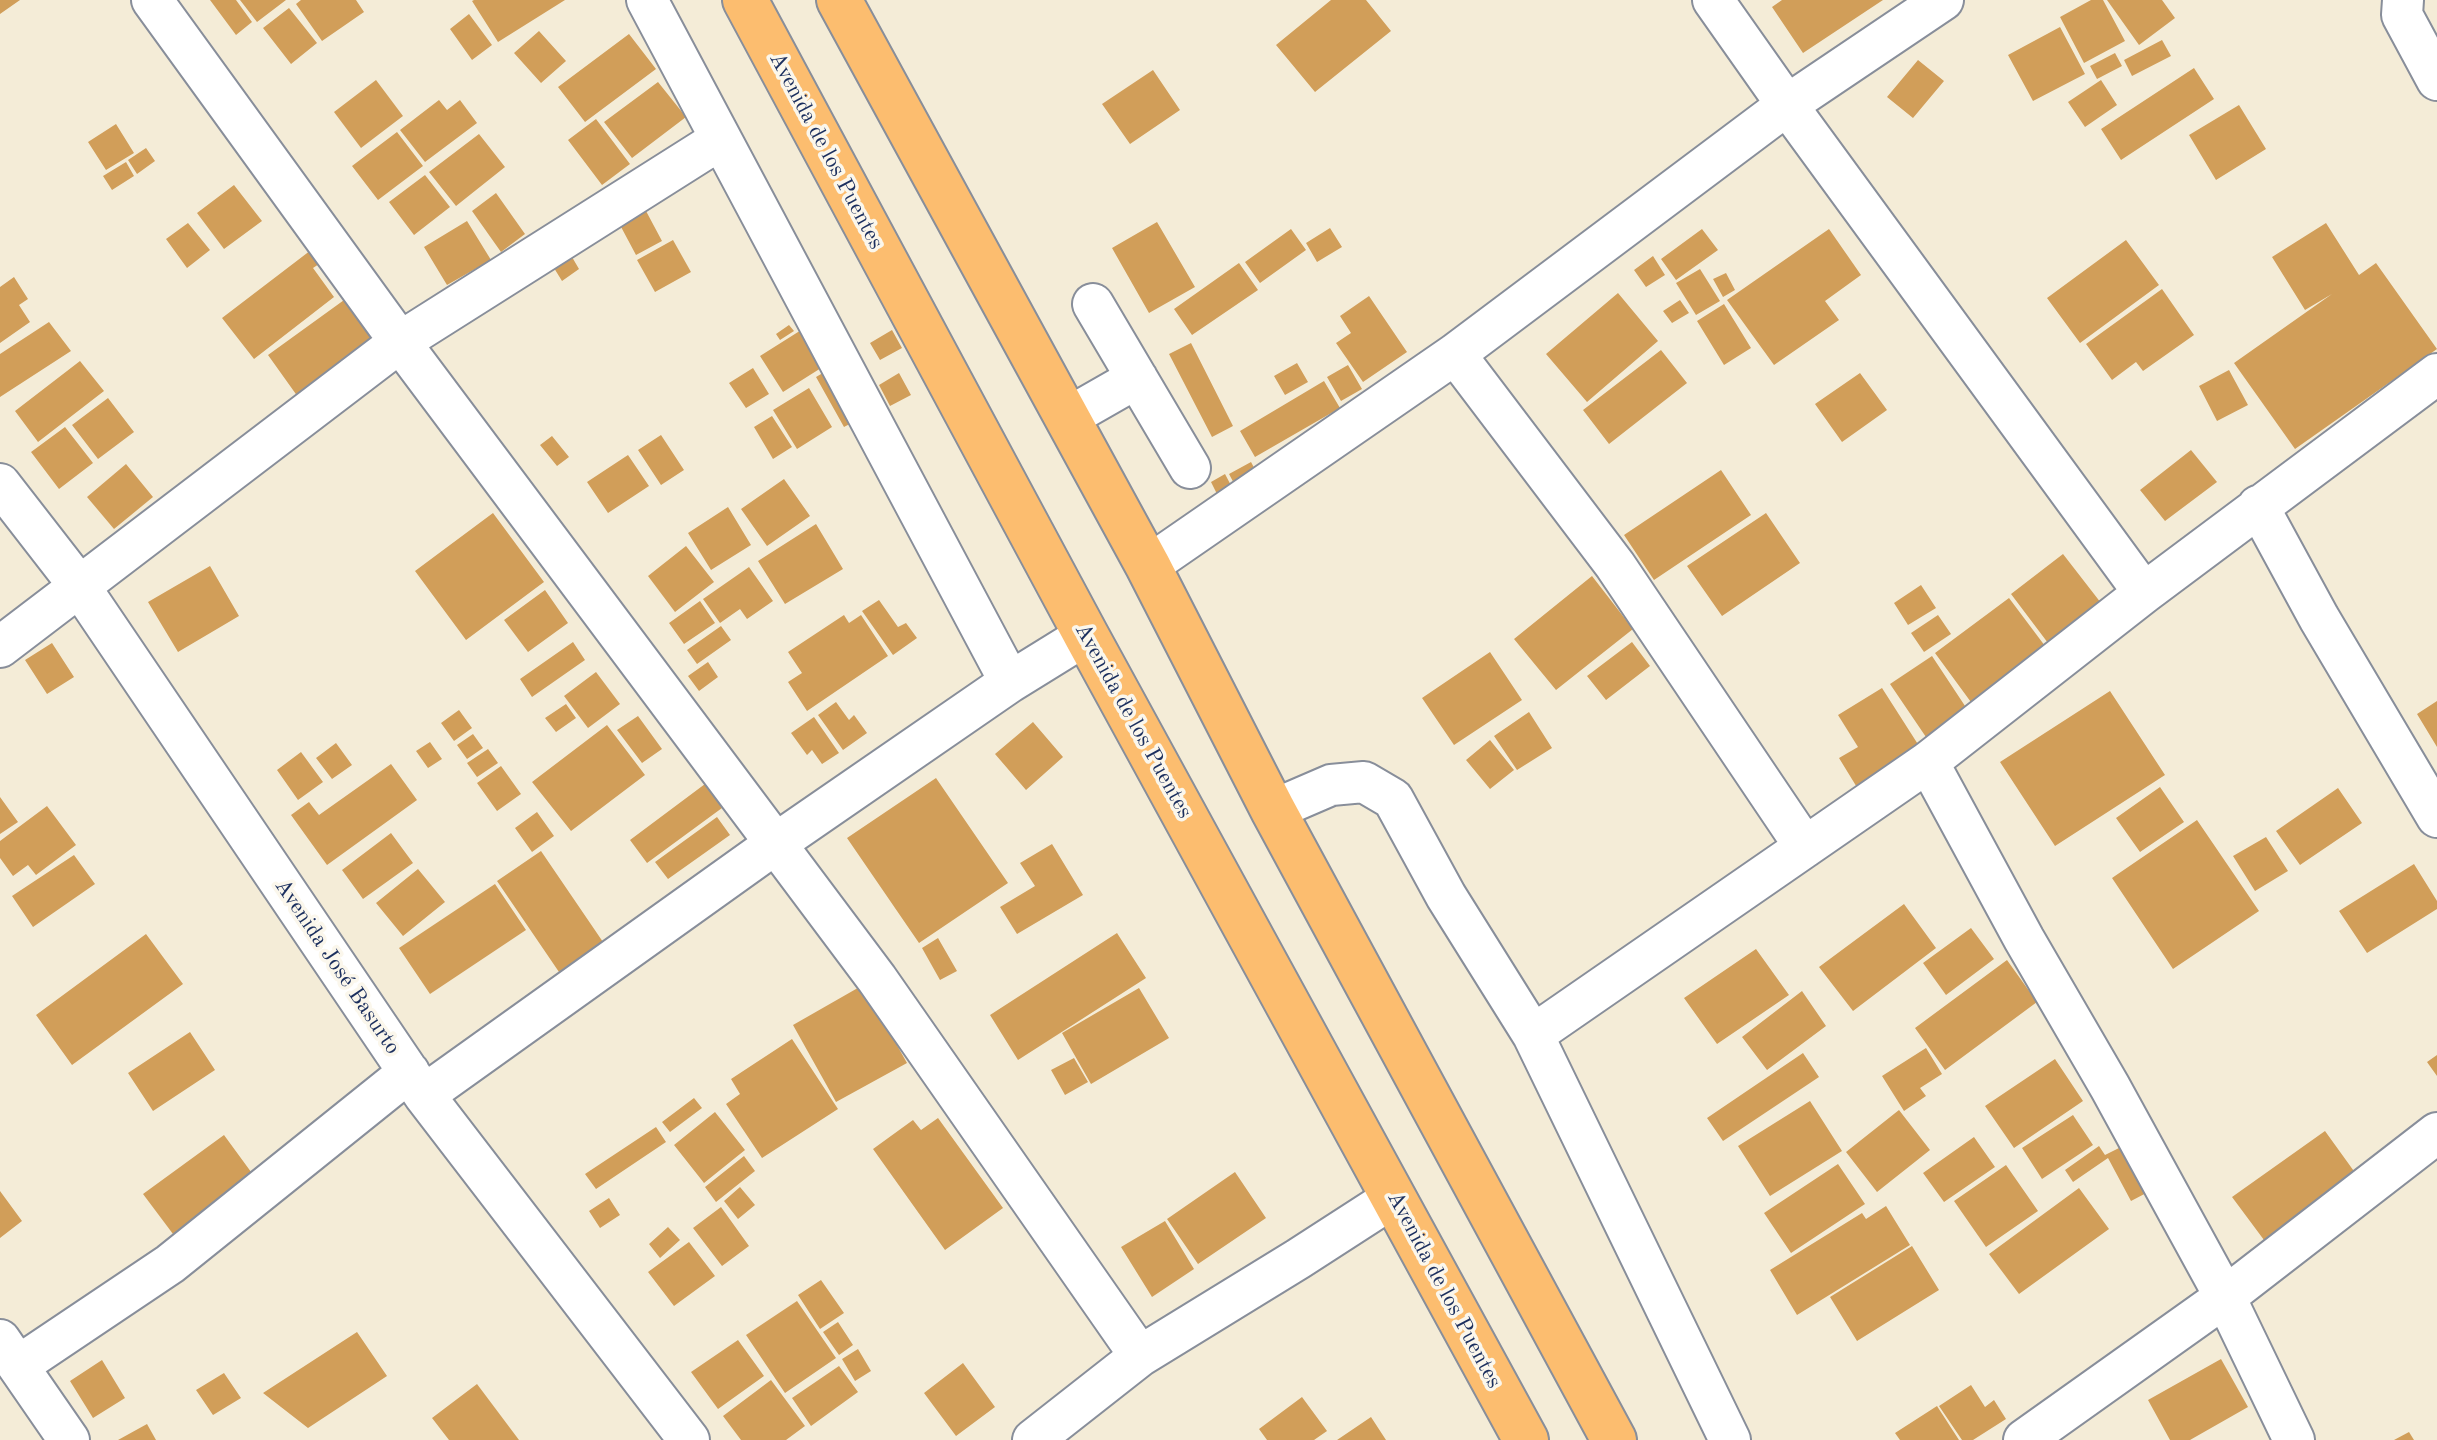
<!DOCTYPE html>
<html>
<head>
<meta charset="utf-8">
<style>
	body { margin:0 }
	canvas { display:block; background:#f4ecd7 }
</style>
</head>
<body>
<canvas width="2437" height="1440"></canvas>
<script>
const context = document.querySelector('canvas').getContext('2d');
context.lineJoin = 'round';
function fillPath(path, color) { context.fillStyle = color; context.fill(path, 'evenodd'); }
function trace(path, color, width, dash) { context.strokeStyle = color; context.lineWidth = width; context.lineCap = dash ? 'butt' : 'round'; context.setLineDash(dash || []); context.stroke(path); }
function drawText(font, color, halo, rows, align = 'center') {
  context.font = font + ' "Old Standard TT",serif'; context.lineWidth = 7; context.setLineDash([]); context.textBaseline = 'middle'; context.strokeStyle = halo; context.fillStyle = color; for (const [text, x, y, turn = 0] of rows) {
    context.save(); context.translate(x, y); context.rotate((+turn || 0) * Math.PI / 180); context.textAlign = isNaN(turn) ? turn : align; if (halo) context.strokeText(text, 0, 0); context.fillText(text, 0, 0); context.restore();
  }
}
fillPath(new Path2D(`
	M0 0H20L0 14Z
	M210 0H236L252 22 236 35Z
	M240 0H286L257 22Z
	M301 0H356L364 12 322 41 296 4Z
	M474 0H565L498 42 472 1Z
	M1331 0H1366L1391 31 1315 92 1276 45Z
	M1782 0H1883L1803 53 1772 7Z
	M2091 0H2103L2125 41 2084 63 2060 17Z
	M2107 0H2162L2175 18 2139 45Z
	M289 8 317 43 291 64 263 28Z
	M469 14 492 45 472 60 450 29Z
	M2060 27 2085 74 2033 101 2008 55Z
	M539 31 566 61 541 83 514 53Z
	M629 34 656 69 585 122 558 87Z
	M2162 40 2171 56 2132 76 2124 60Z
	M2115 53 2122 66 2097 79 2090 66Z
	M1918 60 1944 81 1913 118 1887 97Z
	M2194 68 2214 99 2121 160 2101 129Z
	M1153 70 1180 110 1130 144 1102 104Z
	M376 80 403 116 361 148 334 112Z
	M2101 80 2117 105 2085 127 2068 102Z
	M658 82 686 117 632 158 604 122Z
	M439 100 447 110 460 100 477 123 425 162 400 130Z
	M2239 105 2266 149 2216 180 2189 135Z
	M596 119 630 164 602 185 568 140Z
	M116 124 134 153 106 170 88 142Z
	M397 132 423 166 378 200 352 166Z
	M479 134 505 167 456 206 429 172Z
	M146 148 155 161 137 174 128 160Z
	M126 162 134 176 112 190 103 176Z
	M425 175 450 207 414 235 389 202Z
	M234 185 262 221 224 249 197 213Z
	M496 193 525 234 501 252 472 211Z
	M646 211 662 241 636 255 620 225Z
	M467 221 491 260 447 285 424 247Z
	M1157 222 1195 287 1149 313 1112 248Z
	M188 223 210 250 187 268 166 239Z
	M2326 223 2359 275 2376 263 2437 349 2295 449 2234 363 2332 294 2305 310 2272 257Z
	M1330 228 1342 247 1317 262 1306 243Z
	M1291 229 1306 250 1260 283 1245 262Z
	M1702 229 1718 250 1676 280 1661 259Z
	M1829 229 1861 275 1825 301 1839 320 1774 365 1727 300Z
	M673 240 691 272 655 292 637 260Z
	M2126 240 2159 285 2080 343 2047 298Z
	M315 247 325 260 313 268 334 297 254 359 222 318Z
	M1653 256 1665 275 1646 287 1634 270Z
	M572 257 579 269 562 281 554 268Z
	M1239 263 1258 290 1192 335 1174 309Z
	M1700 269 1720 301 1696 315 1676 283Z
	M1726 273 1735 290 1723 297 1713 279Z
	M14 277 28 299 19 305 30 322 0 343V287Z
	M2162 289 2194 335 2143 371 2136 362 2112 380 2086 344Z
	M1618 293 1658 341 1587 402 1546 354Z
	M351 295 381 337 298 397 268 355Z
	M1369 296 1407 352 1363 382 1336 343 1351 333 1340 316Z
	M1680 300 1689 313 1672 323 1663 311Z
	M1724 304 1751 348 1724 365 1697 321Z
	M49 322 71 351 0 397V354Z
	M789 325 794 331 780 340 776 334Z
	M806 327 829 363 783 392 760 356Z
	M892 330 902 348 880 360 870 343Z
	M1191 343 1233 426 1212 437 1169 354Z
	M1661 350 1687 383 1609 444 1583 410Z
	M80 361 104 391 38 442 15 411Z
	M1297 363 1308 382 1285 395 1274 376Z
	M1348 365 1362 389 1341 401 1327 377Z
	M833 367 861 418 844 427 816 377Z
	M753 368 769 394 746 408 729 383Z
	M2229 370 2248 405 2217 421 2199 386Z
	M899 373 911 395 890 406 879 385Z
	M1860 373 1887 410 1842 442 1815 404Z
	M1324 381 1340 408 1255 457 1240 431Z
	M809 388 832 427 797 449 773 410Z
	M108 398 134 432 98 459 72 425Z
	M772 416 792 447 773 459 754 427Z
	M65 427 93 463 59 489 31 452Z
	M661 435 684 470 661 485 638 450Z
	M552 436 569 457 557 466 540 445Z
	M2191 450 2217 482 2165 521 2140 490Z
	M628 455 649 486 608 513 587 482Z
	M1251 462 1259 477 1237 489 1229 474Z
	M126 464 153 497 114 529 87 497Z
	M1721 470 1751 515 1654 580 1624 535Z
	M1225 474 1235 493 1220 500 1211 482Z
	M784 479 810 516 767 546 741 509Z
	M728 507 751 545 711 570 688 533Z
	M493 513 544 582 466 640 415 571Z
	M1766 513 1800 563 1722 616 1687 566Z
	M816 524 843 569 785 604 758 561Z
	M686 546 714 582 675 612 648 576Z
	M2063 554 2101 603 2048 643 2011 594Z
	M210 566 239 616 178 652 148 602Z
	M749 567 773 601 747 619 740 609 720 623 703 599Z
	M1592 576 1633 629 1556 690 1514 639Z
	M1921 585 1936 608 1908 625 1894 603Z
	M545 590 568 623 528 652 504 620Z
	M2009 598 2051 654 1976 709 1935 653Z
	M879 600 898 627 906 623 917 638 893 655 862 611Z
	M700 601 715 623 684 644 669 623Z
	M844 615 849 623 861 615 888 656 807 711 788 682 802 673 788 652Z
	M1938 615 1951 634 1924 652 1911 633Z
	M721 626 731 640 697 664 687 650Z
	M573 642 585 660 532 697 520 679Z
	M1632 642 1650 666 1606 700 1587 676Z
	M52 643 74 677 47 694 25 660Z
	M1490 652 1522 700 1454 745 1422 698Z
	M1932 656 1969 712 1928 740 1890 684Z
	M708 662 718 677 699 691 688 676Z
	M596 672 620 704 588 728 564 696Z
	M1882 688 1921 749 1858 789 1839 758 1858 747 1838 715Z
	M2110 691 2165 775 2055 846 2000 762Z
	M2437 701V747L2417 714Z
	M836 702 849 720 854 715 867 733 843 750 818 715Z
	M566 704 576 718 556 732 545 718Z
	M459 710 472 728 454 741 441 723Z
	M1529 712 1552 748 1517 770 1494 736Z
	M638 716 662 749 642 763 617 730Z
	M814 717 839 753 822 764 812 750 807 755 791 733Z
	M1033 722 1063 757 1026 790 995 754Z
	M607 725 645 775 571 831 532 782Z
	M473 734 483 748 467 759 457 745Z
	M1490 740 1514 770 1490 789 1466 760Z
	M430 742 442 759 428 768 416 751Z
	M336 743 352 765 332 779 316 758Z
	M488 749 498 763 477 777 467 763Z
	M301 752 323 782 298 800 277 770Z
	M391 764 417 800 327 865 291 815 309 802 319 815Z
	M501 766 521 794 497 811 477 783Z
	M936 778 1008 883 919 943 847 838Z
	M705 784 722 808 647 863 630 840Z
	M2160 787 2184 822 2140 852 2116 818Z
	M2338 788 2362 823 2300 865 2276 831Z
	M0 797 18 822 0 834Z
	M47 806 76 845 36 875 28 865 13 876 0 858V841Z
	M537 812 554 836 532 852 515 828Z
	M717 817 730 835 668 879 655 862Z
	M2197 820 2259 911 2173 969 2112 878Z
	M391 833 413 863 363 899 342 870Z
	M2266 837 2288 871 2255 891 2233 856Z
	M1052 844 1083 895 1017 934 1000 907 1035 886 1020 863Z
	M541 851 603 942 559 972 497 881Z
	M74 855 95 884 33 927 12 896Z
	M2414 864 2437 901V909L2367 953 2339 911Z
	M418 869 445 902 403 936 376 903Z
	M495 884 526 930 430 994 399 948Z
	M1904 904 1936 948 1853 1011 1819 967Z
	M1971 928 1994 959 1946 995 1923 963Z
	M1117 933 1146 978 1018 1060 990 1015Z
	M146 934 183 984 72 1065 36 1015Z
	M938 938 957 971 940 980 922 948Z
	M1756 949 1789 995 1717 1044 1684 998Z
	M2007 960 2037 1002 1945 1070 1915 1028Z
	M863 985 907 1063 836 1102 793 1025Z
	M1139 988 1169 1038 1091 1084 1062 1033Z
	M1802 991 1826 1026 1767 1070 1742 1037Z
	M190 1032 215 1070 153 1111 128 1073Z
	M792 1039 838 1109 762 1158 726 1104 740 1094 731 1079Z
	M1926 1048 1942 1074 1920 1088 1926 1096 1904 1111 1882 1076Z
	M1803 1053 1819 1077 1723 1141 1707 1118Z
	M2437 1055V1076L2427 1062Z
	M1074 1058 1088 1082 1065 1095 1051 1070Z
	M2055 1059 2083 1101 2014 1148 1985 1106Z
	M694 1098 702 1108 670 1132 662 1122Z
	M1810 1101 1842 1151 1770 1196 1738 1146Z
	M1899 1110 1930 1150 1877 1192 1846 1152Z
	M715 1112 745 1150 704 1183 674 1145Z
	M2073 1115 2093 1145 2042 1179 2022 1148Z
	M938 1118 1003 1208 945 1250 873 1149 913 1120 921 1130Z
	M656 1127 666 1142 596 1189 585 1174Z
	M2325 1131 2356 1174 2264 1240 2232 1197Z
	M224 1135 254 1176 173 1234 143 1194Z
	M1974 1137 1995 1167 1944 1202 1923 1173Z
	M2127 1144 2152 1190 2131 1201 2108 1158 2073 1182 2065 1170 2099 1146 2105 1155Z
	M744 1156 755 1171 716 1202 705 1187Z
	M1838 1164 1865 1204 1791 1253 1764 1213Z
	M2006 1165 2038 1211 1986 1247 1954 1201Z
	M1235 1172 1266 1218 1198 1264 1167 1219Z
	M740 1187 755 1205 738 1219 724 1201Z
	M2079 1188 2109 1229 2019 1294 1989 1254Z
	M0 1191 22 1221 0 1238Z
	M609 1198 620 1215 600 1228 589 1211Z
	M1886 1206 1910 1245 1797 1315 1770 1270 1862 1213 1866 1219Z
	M721 1207 749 1246 722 1266 693 1228Z
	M1165 1221 1194 1269 1152 1297 1121 1247Z
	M668 1227 680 1240 660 1258 649 1244Z
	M689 1242 715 1276 674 1306 648 1272Z
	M1912 1246 1939 1290 1857 1341 1830 1297Z
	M821 1280 844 1313 820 1329 798 1295Z
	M797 1301 836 1358 785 1393 746 1335Z
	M838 1322 853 1345 839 1355 823 1332Z
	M357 1332 387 1376 308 1428 263 1393Z
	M738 1340 764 1376 718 1409 691 1372Z
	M858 1349 871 1371 855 1381 842 1359Z
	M2221 1359 2248 1407 2190 1440H2170L2148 1400Z
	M102 1360 125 1398 93 1418 70 1381Z
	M963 1363 995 1407 956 1436 924 1393Z
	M839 1366 858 1392 811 1426 792 1398Z
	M224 1373 241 1398 213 1415 196 1390Z
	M771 1380 805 1426 786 1440H741L723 1416Z
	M477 1384 519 1440H449L432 1418Z
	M1971 1385 1985 1407 1994 1400 2006 1419 1973 1440H1962L1939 1406Z
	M1302 1397 1327 1431 1314 1440H1267L1259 1429Z
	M1937 1406 1959 1440H1900L1895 1433Z
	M1371 1417 1386 1440H1337Z
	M147 1424 156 1440H118Z
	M2409 1432 2414 1440H2394Z`), '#d19e59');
const minor = new Path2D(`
	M152 0 400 342 877 979 1140 1356
	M647 0 1010 682
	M1713 0 1787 105 2144 593
	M2403 0 2402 15 2437 80
	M1093 304 1190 468
	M1455 354 1615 565 1805 847
	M1067 418 1137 378
	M0 484 80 587 424 1095 689 1440
	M2258 506 2319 618 2437 817
	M1148 566 1455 354 1787 105 1943 0
	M0 647 400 342 721 139
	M1928 762 2024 939 2110 1087 2225 1297 2294 1440
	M1273 810 1331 785 1364 782 1393 799 1446 896 1533 1035 1730 1440
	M1533 1035 1928 762 2144 593 2437 374
	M424 1095 775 844 1010 682 1086 635
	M0 1340 69 1440
	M18 1366 170 1264 409 1072
	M1033 1440 1140 1356 1298 1259 1394 1197
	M2024 1440 2225 1297 2437 1133`);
const primary = new Path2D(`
	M745 0 1086 635 1526 1440
	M839 0 1148 566 1273 810 1614 1440`);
trace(minor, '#888e9a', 44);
trace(primary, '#888e9a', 48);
trace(minor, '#fff', 40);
trace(primary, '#fcbd6f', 44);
drawText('22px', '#1b2f5e', '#fbf7ec', [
	["Avenida de los Puentes",826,151,62],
	["Avenida de los Puentes",1133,721,61],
	["Avenida José Basurto",337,967,56],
	["Avenida de los Puentes",1444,1290,62]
]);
</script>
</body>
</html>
